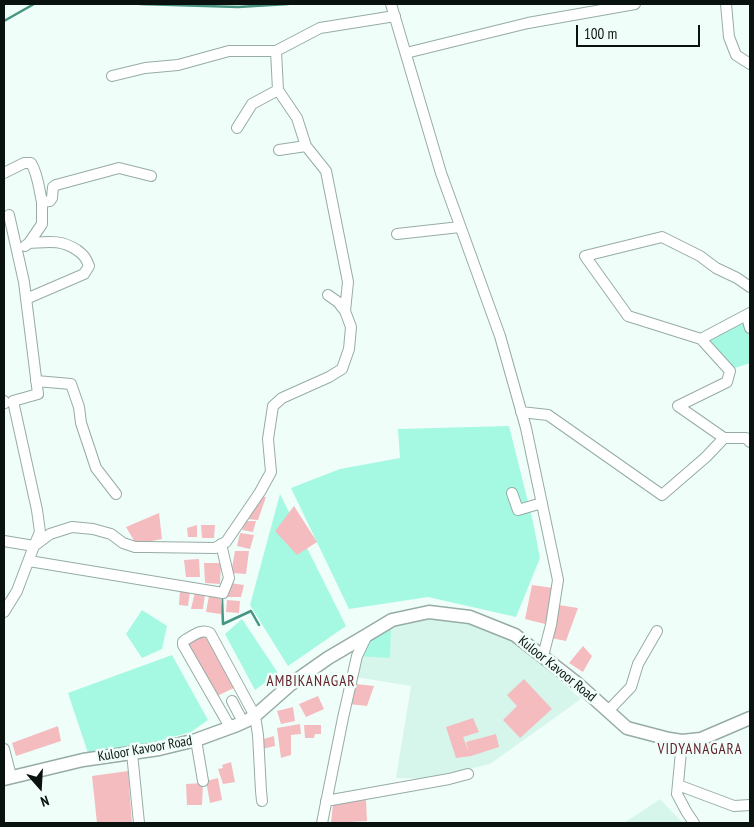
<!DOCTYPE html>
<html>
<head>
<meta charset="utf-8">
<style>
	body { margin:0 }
	#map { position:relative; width:754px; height:827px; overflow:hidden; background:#f0fefa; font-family:"PT Sans Narrow",sans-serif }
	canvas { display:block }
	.frame { position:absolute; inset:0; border:5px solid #0a1210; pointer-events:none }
	.north { position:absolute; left:15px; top:762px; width:50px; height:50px; -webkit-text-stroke:4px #f0fefa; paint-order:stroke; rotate:161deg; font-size:14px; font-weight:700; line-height:20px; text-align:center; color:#0a1210 }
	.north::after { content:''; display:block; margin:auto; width:18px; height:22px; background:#0a1210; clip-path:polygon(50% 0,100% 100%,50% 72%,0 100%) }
	.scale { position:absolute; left:576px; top:25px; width:124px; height:22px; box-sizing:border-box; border:2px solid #0a1210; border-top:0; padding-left:6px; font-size:15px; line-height:18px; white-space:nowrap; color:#0a1210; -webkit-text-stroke:4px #f0fefa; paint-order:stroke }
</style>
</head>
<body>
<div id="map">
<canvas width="754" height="827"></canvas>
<div class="frame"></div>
<div class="north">N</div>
<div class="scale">100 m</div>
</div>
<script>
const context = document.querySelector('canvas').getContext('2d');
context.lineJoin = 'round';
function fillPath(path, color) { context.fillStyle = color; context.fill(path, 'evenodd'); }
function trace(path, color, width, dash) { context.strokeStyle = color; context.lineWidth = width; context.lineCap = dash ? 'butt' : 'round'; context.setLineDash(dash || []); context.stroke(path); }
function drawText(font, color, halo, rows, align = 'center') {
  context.font = font + ' "PT Sans Narrow",sans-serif'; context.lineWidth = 5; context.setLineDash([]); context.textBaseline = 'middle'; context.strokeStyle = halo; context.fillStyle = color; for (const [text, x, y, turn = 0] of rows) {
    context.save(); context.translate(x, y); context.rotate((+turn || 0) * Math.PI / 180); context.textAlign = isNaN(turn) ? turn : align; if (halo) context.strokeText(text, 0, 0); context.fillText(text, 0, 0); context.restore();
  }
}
fillPath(new Path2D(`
	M413 617 470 619 523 647 581 699 490 764 427 779 396 778 411 686 355 677 357 656 391 624Z
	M660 799 683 823H624Z`), '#d6f6ec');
fillPath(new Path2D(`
	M745 323 750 335V363L732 369 706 338Z
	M509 426 533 522 540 558 516 617 428 597 349 609 291 488 340 469 400 458 398 429Z
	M280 494 346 626 288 666 250 605Z
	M142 610 167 626 162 649 142 658 126 634Z
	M242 619 278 673 255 690 225 634Z
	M391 624 390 658 358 656 368 638Z
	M172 655 208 720 191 732 151 743 88 753 68 693Z`), '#a5f8e2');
trace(new Path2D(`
	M140 4 238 7 288 4
	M4 21 34 4
	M222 599 223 624 251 611 259 625`), '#469481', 2.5);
fillPath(new Path2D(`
	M260 496 266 497 258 520 246 519Z
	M294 506 317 542 297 555 275 531Z
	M159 513 162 539 136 544 126 527Z
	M246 521H256L253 532 242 530Z
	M197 525V537H188L187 528Z
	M201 525H215L214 538H202Z
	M240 533 254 535 250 549 237 546Z
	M235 551H249L246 574 231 573Z
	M199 559 200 577H186L184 560Z
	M204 563H221L220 584 205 583Z
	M230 583 244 585 241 597H224Z
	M532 585 554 588 545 624 525 619Z
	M180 590 190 591 188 606 179 605Z
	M195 592 205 594 203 609H191Z
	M209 596 222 599 221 614 206 612Z
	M227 600 240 601 239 613 226 612Z
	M559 605 578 608 566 641 551 638Z
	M203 633 236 687 215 697 185 642Z
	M583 646 592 656 583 672 569 663Z
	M524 679 552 709 520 738 503 720 517 706 507 695Z
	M356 684 374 686 367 706 349 704Z
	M318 696 324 709 306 717 299 704Z
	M293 707 295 721 281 724 277 711Z
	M473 718 479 732 463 737 469 752 466 742 496 734 499 747 471 756 456 758 446 727Z
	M300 724 301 734 291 735V755L281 758 277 728Z
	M304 725H321V734H315L314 738H305Z
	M58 726 61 741 16 756 12 743Z
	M274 736 275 746 262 749 260 740Z
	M231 762 235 782 223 784 218 769 223 768 222 765Z
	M128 771 132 823H97L92 776Z
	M218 778 222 800 210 803 206 781Z
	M203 783 202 805H187L186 784Z
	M366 800 367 821 331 823 333 804Z`), '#f4bcbf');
const minor = new Path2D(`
	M391 4 441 173 500 336 526 428 558 580 551 625 543 656
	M726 4 729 37 736 55 750 64
	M406 53 528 23 635 4
	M112 76 145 68 178 65 229 51H276
	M278 90 297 118 306 146 326 171 348 282 345 311
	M237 128 252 104 278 90 276 51 320 28 395 16
	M279 150 306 146
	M4 173 24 163H31C38 174 39 189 42 202
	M397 234 460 227
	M29 243 42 224V202L50 201 52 198 53 187 56 185 119 168 151 176
	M25 246 29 243C48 242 60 239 77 250 84 255 86 258 89 266L84 274 26 299
	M750 315 748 321 750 328
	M701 339 628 316 585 256 662 237 700 256 716 268 737 278 750 287
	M36 381 71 384 79 407 81 423 96 468 116 494
	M4 401 5 403
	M521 412 548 415 662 495 706 457 724 438H746L750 442
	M724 438 678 406 727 382 730 371 701 339 750 313
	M512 493 518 510 542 503
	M4 541 34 546 40 532 37 510 13 401 38 394 24 282 9 215
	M29 561 223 593 229 578 221 544
	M4 612 17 591 34 546 50 534 72 527 93 529 111 534 123 543 135 547H146L215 548 226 542 260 492 271 472 268 439 273 406 282 398 329 377 342 369 349 349 351 327 345 311 338 302 328 295
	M232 701 243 722
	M608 711 631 687 638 664 657 631
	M230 727 183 645V642L185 640C193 636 202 628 210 633L255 716 258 735 261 791 262 801
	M196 740 203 781
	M682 741 677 794 686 811 694 823
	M4 749 11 776
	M132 753 139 823
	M678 785 734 806 750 805
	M326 801 449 779 468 774
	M322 823 343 718 357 656 367 635`);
const major = new Path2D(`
	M4 779 83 760 159 749 196 740 237 725 248 720 257 714 291 684 328 658 367 635 392 620 429 612 470 617 515 635 578 684 627 728 669 739 682 741 701 739 750 718`);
trace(minor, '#96aca5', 12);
trace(major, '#96aca5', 15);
trace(minor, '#fff', 10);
trace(major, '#fff', 12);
drawText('14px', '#0a1210', '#f0fefa', [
	["Kuloor Kavoor Road",557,669,39],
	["Kuloor Kavoor Road",145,749,-10]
]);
context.letterSpacing = '1px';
drawText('15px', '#641e28', '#f0fefa', [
	["AMBIKANAGAR",311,682],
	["VIDYANAGARA",700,750]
]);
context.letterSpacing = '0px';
</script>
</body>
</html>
